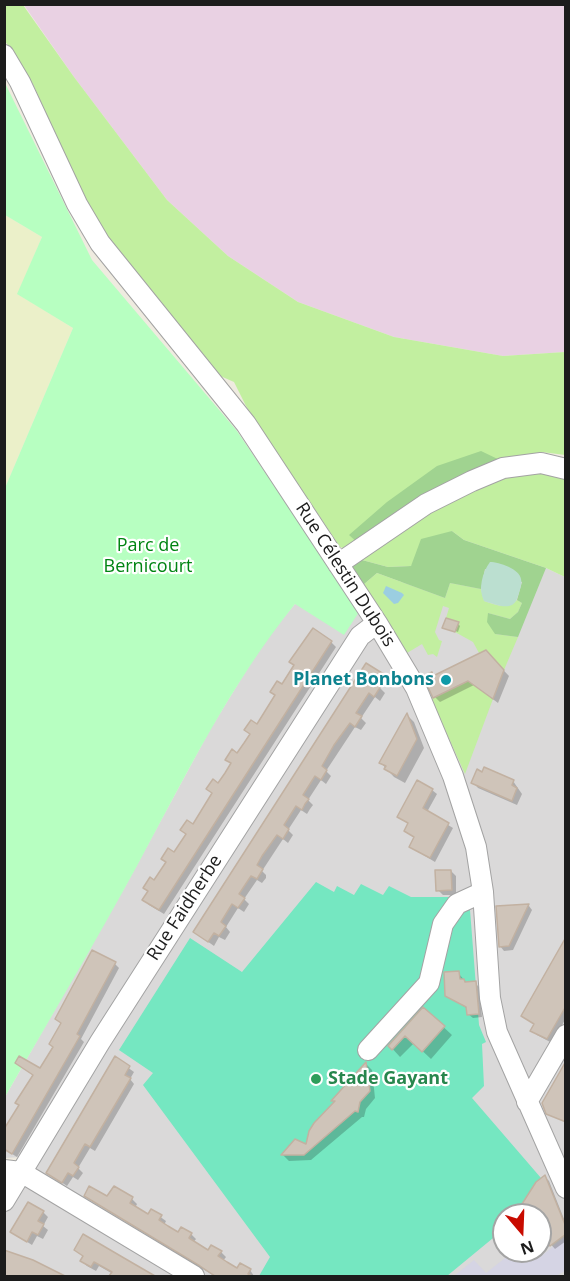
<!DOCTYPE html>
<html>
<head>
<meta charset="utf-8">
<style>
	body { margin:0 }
	#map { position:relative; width:570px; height:1281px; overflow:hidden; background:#efebe0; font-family:"Open Sans",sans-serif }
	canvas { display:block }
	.frame { position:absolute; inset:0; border:6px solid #1c1c1c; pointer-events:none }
	.north { position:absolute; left:492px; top:1203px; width:60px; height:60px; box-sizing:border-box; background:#fff; border:2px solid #a4a4a4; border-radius:50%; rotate:161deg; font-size:16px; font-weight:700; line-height:24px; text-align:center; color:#1c1c1c }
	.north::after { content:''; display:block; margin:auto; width:21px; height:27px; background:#c80b00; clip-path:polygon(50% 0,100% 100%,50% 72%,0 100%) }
</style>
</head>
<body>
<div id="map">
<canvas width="570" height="1281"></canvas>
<div class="frame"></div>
<div class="north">N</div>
</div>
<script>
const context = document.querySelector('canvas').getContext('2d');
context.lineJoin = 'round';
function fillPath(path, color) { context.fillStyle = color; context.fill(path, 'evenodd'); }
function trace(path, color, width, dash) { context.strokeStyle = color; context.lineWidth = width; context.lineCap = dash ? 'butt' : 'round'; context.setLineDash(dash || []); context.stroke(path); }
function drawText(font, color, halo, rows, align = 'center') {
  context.font = font + ' "Open Sans",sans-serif'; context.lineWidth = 4.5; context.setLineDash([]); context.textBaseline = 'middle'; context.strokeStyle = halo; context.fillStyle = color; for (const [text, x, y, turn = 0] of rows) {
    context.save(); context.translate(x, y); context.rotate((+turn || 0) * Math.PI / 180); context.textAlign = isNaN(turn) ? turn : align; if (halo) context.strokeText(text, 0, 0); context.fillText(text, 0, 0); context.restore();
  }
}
fillPath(new Path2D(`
	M464 540 546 568 565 577V1276H5V1189L21 1157 5 1158V1097L126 885 211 728 265 640 295 604 359 612ZM504 1215H540V1251H504Z`), '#dad9d9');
fillPath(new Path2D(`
	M24 5H565V352L503 356 394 337 298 302 228 256 167 200 74 77Z`), '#e9d1e3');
fillPath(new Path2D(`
	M5 215 42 237 18 294 73 328 5 488Z`), '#ebf0c9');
fillPath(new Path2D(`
	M4 5H23L74 77 167 200 228 256 298 302 394 337 503 356 565 352V455L542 452 504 462 350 535 360 545 349 550 340 547 246 406 234 382 218 375 107 239 86 204 33 84 5 41Z
	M536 468 563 476 565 479V577L546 568 464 540 452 531 411 566 388 567 362 560 351 567 354 559 475 484Z
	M377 573 445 598 450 583 481 589 484 601C496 605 507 610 517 600L522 603 518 612 510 619 488 613 495 634 518 637 504 670 496 661 478 688 493 699 465 774 431 699 470 680 490 657 487 650 479 653 473 642 455 632 459 623 446 618 449 608 443 606 435 632 439 640 442 641 437 657 433 654 428 655 422 644 407 653 363 585Z`), '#c2efa0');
fillPath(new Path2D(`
	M481 451 504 462 360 545 349 535 387 502 437 466Z
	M452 531 464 540 546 568 518 637 495 634 487 622 488 613 510 619 518 612 522 603 517 600 522 582 485 569 481 589 450 583 445 598 377 573 363 585 351 567 362 560 388 567 411 566 421 539Z`), '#a0d390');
fillPath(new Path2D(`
	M490 562C499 562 520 569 521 579 522 584 520 589 519 593 517 598 516 603 512 605 504 609 492 603 484 601 478 589 482 573 490 562Z`), '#bbdfd0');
fillPath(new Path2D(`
	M5 83 92 260 237 431 359 612 344 635 295 604C231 683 186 775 138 864 95 943 49 1020 5 1097V488L73 328 17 294 42 237 5 215Z`), '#b7ffc1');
fillPath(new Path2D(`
	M316 882 334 892 337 886 354 895 361 884 383 895 389 886 411 897H469L479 1025 486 1042 482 1044 484 1086 472 1098 541 1178 535 1183 515 1215H504V1229L447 1276H259L270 1257 143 1085 153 1073 119 1050 190 938 242 972Z`), '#75e7c1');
fillPath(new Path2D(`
	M565 1237V1271L556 1276H454L474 1260 486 1273 514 1251H533L539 1258Z`), '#d5d4e4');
fillPath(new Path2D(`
	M386 586 402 593 404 595 398 603 394 604 383 593Z`), '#9bcee1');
fillPath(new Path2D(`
	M458 624 460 626 458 632 445 627Z
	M331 642 336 647 164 914 149 905 144 900 187 835 182 830 193 826 232 764 227 760 238 755 282 686Z
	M486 652 509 676 498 703 474 685 440 702 435 697 425 677 431 674 434 677Z
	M381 674 386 680 380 688 385 693 380 701 375 697 361 718 366 723 361 730 355 727 326 771 331 776 326 784 321 780 308 800 313 805 310 809 307 814 301 810 288 830 293 835 288 843 283 839 262 871 266 875V878L262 883 257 880 244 899 249 904 244 912 238 908 226 927 230 932 225 940 219 937 214 946 200 936Z
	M407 715 414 722 424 748 405 783 394 777 381 763Z
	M513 781 522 794 517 805 478 788 473 782Z
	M432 790 437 794 427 812 453 828 435 862 410 847 415 838 406 830 409 824 399 817Z
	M451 871 456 876V895H443L438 890Z
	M529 906 532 910 513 950 504 951 500 946 498 908Z
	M566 940V1018L552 1043 537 1035 532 1030 535 1025 523 1016Z
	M115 964 119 968 81 1039 84 1042 17 1157 4 1149V1125L8 1126 20 1106 16 1103 34 1076 17 1063 41 1070 54 1048 62 1024 57 1019Z
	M458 973 467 983H475L479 987 482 1017 473 1018 468 1014V1009L446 995Z
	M424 1009 452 1035 431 1059 414 1043 400 1057 390 1046Z
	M116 1059 134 1072 130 1079 134 1084 95 1151 90 1148 78 1168 83 1173 78 1180 73 1177 67 1186 48 1173Z
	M366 1064 372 1070 375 1098 366 1109 364 1117H362L311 1160 289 1161 283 1155 296 1141 307 1147 336 1103 333 1101Z
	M545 1177 549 1181 566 1224V1241L555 1249 540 1232V1215H521Z
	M114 1188 132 1199 137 1204 135 1208 148 1216 152 1211 166 1221 164 1225 179 1234H191L196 1239 193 1243 208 1252H221L226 1257 223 1261 238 1270H250L254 1276H214L91 1200 86 1195 108 1198Z
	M43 1212 48 1217 43 1226 48 1230 43 1239 37 1236 32 1245 12 1232Z
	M84 1236 153 1276H111L113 1274 99 1266 96 1271 87 1266 82 1261 85 1257Z
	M4 1252 50 1274 49 1276H4Z`), '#0003');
const building = new Path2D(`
	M446 618 459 622 455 632 442 628Z
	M313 628 332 641 159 910 142 900 148 891 143 888 150 877 154 880 166 862 161 859 168 848 174 852 186 834 180 830 187 820 193 824 212 793 206 789 213 779 218 783 225 773 231 763 225 760 232 749 237 753 244 743 250 734 244 730 251 720 257 724 275 695 270 692 277 681 282 684 294 665 289 662Z
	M486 650 504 670 493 699 468 681 433 698 423 676 432 672 433 676Z
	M366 663 382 673 376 683 381 686 374 697 369 693 356 713 362 716 355 727 350 723 334 745 322 766 327 770 321 780 315 776 303 795 309 799 305 804 302 810 296 806 284 825 289 829 283 839 277 835 262 856 257 865 263 869 257 879 251 876 239 894 245 898 238 908 232 904 221 922 226 926 219 936 214 933 208 942 193 932Z
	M407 713 417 739 397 776 384 769 386 766 379 763Z
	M484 767 514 780 512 785 517 788 512 801 471 783 477 769 482 772Z
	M417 780 433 789 423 808 449 823 430 858 409 847 414 837 404 831 408 823 397 817Z
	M435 870H451L452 890 436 891Z
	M529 904 509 946 499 947 496 906Z
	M566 937V1006L547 1039 530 1031 534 1024 521 1016Z
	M92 950 116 962 77 1034 80 1036 12 1154 4 1149V1129L19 1105 15 1103 33 1075 15 1063 19 1056 40 1068 53 1047 49 1044 61 1023 55 1019Z
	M459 971 460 979H464L465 982 476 981 479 1014 467 1015 466 1007 445 996 444 972Z
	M423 1007 445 1026 422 1052 405 1036 392 1050 388 1046Z
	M115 1056 130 1066 125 1075 131 1078 90 1147 85 1144 74 1163 79 1167 73 1176 68 1173 62 1183 46 1173Z
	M566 1061V1122L546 1114 542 1103Z
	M366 1062 370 1091 360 1102 358 1112 355 1111 304 1155H281L295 1139 306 1144 309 1131 314 1123 335 1101H331Z
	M545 1175 566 1227V1234L550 1246 542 1236 549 1231 542 1215H515L536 1182Z
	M89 1186 107 1196 114 1186 133 1197 130 1203 148 1214 151 1209 162 1215 159 1220 168 1226 178 1232 181 1227 192 1233 189 1238 208 1250 211 1245 222 1251 218 1256 227 1262 237 1268 240 1263 251 1269 248 1274 252 1276H215L200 1266 84 1196Z
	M28 1202 44 1211 38 1221 44 1224 38 1235 32 1232 27 1242 10 1232Z
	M83 1234 124 1258 155 1276H109L112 1272 94 1262 91 1267 80 1261 83 1256 74 1250Z
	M4 1250 33 1260 65 1276H4Z`);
fillPath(building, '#cfc4b9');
trace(building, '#c2b1a1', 1.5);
const minor = new Path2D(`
	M4 55 20 82 77 204 100 243 246 424 377 623 416 688 453 776 476 847 483 892 490 998 497 1032 566 1188
	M338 564 426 504 472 481 503 468 541 463 566 469
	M368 1050 429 983 443 924 457 904 483 892
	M527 1102 566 1035
	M4 1170 21 1172 194 1276
	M4 1201 100 1042 360 636 377 623`);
trace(minor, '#a3a3a3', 22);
trace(minor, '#fff', 20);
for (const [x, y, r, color] of [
	[446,680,6,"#0f9aa8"],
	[316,1079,6,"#2e9e5b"]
]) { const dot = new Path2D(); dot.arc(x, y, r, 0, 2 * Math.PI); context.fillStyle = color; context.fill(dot); trace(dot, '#fff', 2); }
drawText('18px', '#008412', '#fff', [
	["Parc de",148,546],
	["Bernicourt",148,567]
]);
drawText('18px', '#1c1c1c', '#fff', [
	["Rue Célestin Dubois",345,575,57],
	["Rue Faidherbe",185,908,-57]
]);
drawText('bold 18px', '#0d838f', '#fff', [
	["Planet Bonbons",434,680]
], 'right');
drawText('bold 18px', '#27864d', '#fff', [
	["Stade Gayant",328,1079]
], 'left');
</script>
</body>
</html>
